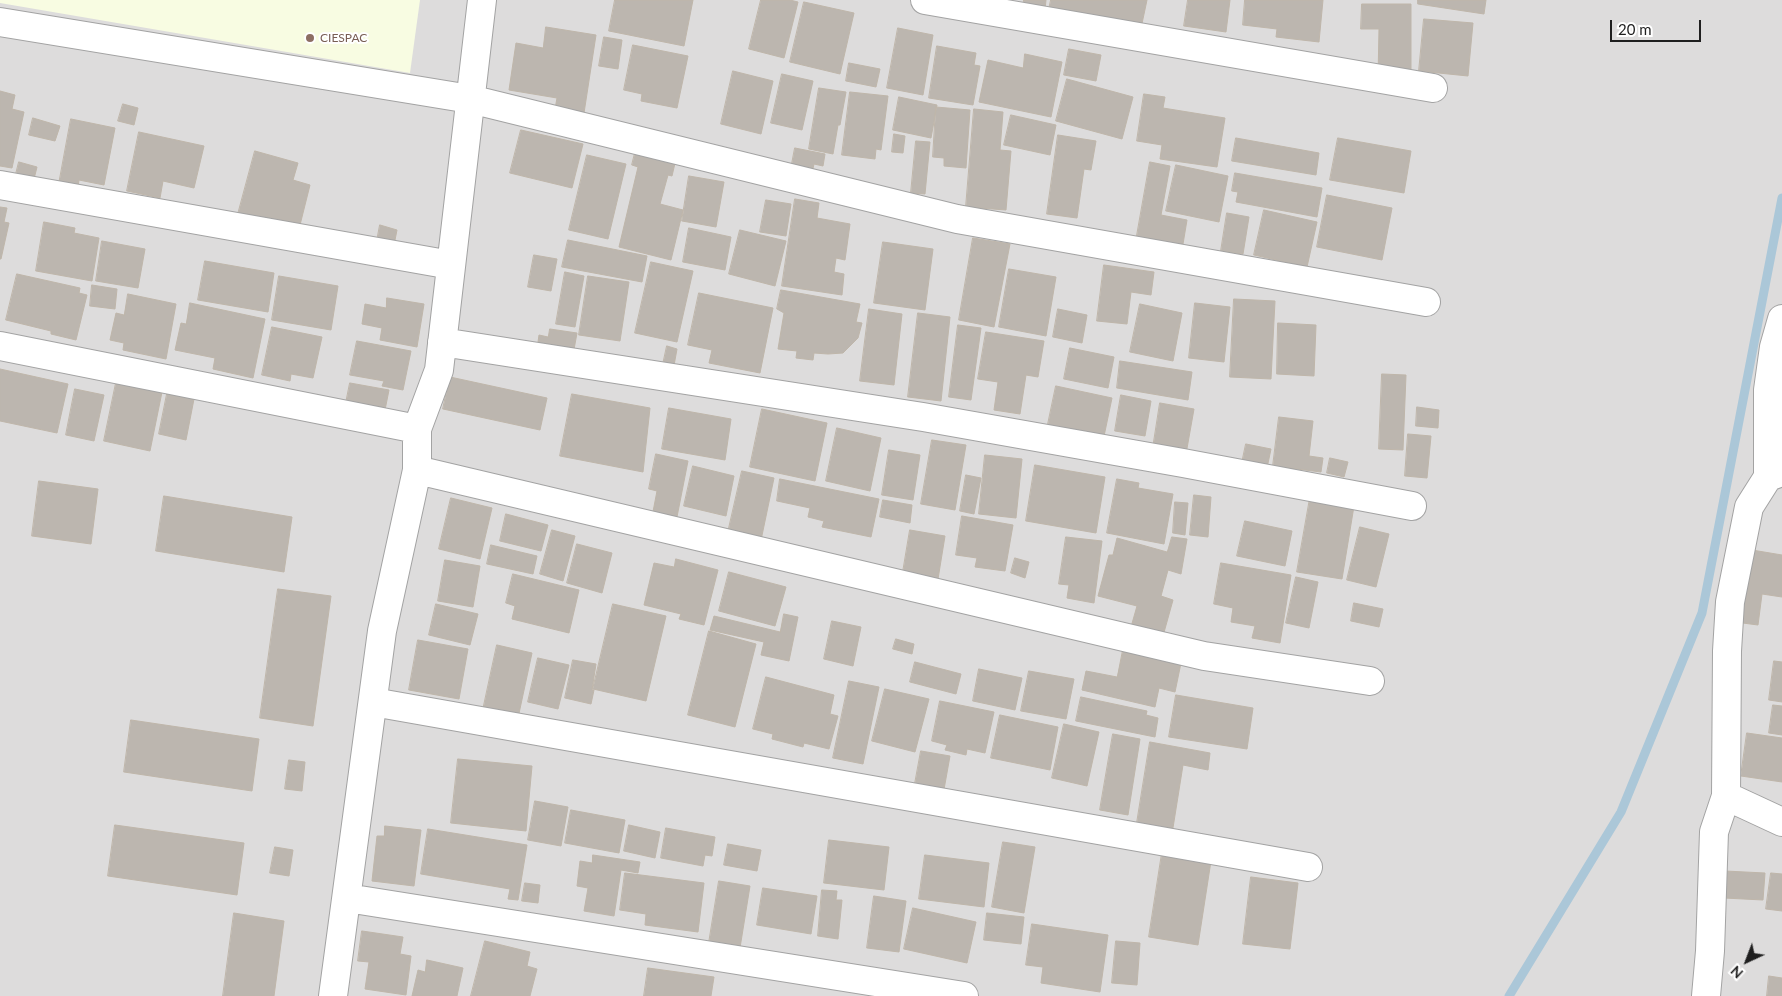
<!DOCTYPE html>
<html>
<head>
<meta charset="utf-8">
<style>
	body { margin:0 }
	#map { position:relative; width:1782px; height:996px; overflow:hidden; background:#efede6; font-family:Lato,sans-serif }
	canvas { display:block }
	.north { position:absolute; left:1722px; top:936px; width:50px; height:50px; -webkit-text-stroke:4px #fff; paint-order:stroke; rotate:223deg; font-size:14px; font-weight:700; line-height:20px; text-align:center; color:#1f1f1f }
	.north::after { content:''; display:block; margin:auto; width:18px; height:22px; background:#1f1f1f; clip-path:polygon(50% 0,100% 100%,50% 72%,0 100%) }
	.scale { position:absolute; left:1610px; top:20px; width:91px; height:22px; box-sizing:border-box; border:2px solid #1f1f1f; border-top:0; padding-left:6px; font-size:15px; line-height:18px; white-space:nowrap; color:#1f1f1f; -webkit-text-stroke:4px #fff; paint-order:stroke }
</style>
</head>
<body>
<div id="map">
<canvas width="1782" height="996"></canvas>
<div class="north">N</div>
<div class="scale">20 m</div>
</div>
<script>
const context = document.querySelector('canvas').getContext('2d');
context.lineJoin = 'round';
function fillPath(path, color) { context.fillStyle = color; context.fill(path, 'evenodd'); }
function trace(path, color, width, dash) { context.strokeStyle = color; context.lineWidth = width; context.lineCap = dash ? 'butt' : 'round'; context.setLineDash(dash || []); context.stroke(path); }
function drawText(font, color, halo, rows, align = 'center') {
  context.font = font + ' Lato,sans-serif'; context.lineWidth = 4; context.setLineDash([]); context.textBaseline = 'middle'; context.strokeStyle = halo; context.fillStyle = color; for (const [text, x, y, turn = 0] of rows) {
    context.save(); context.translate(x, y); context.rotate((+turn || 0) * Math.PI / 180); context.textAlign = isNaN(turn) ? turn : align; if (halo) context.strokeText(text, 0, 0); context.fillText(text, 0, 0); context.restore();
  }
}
fillPath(new Path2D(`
	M0 0H1782V996H0Z`), '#dddcdc');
fillPath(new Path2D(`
	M0 0H420L410 73 0 3Z`), '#f8fce2');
trace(new Path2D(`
	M1509 996 1621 812 1702 613 1782 198`), '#abc7d8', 9);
const building = new Path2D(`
	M615 0H693L684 46 609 31Z
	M761 0H790L798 2 784 58 749 49Z
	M1024 0H1046L1045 10 1023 7Z
	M1051 0H1147L1140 33 1048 14Z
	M1188 0H1230L1226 32 1184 26Z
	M1245 0H1323L1319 42 1276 37 1277 29 1243 25Z
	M1418 0H1486L1484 14 1418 4Z
	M804 2 854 13 840 74 790 62Z
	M1362 4H1411V78H1378L1379 29H1361Z
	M1424 19 1473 23 1468 76 1419 71Z
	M546 27 596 35 584 113 555 109 557 98 509 90 516 43 543 48Z
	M898 28 933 35 923 95 887 88Z
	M604 37 622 40 618 69 599 66Z
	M633 45 688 56 677 108 641 101 642 94 624 90Z
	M937 46 976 53 974 65 980 66 973 105 929 98Z
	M1069 49 1101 55 1096 81 1064 75Z
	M1025 54 1062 62 1051 117 979 102 988 60 1023 68Z
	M849 63 880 69 876 87 846 81Z
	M733 71 773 81 761 134 721 124Z
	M782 74 813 81 802 130 771 123Z
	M1067 79 1133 97 1122 139 1056 121Z
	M819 88 846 92 840 125H838L833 154 809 149Z
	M0 91 15 95 12 109 24 112 12 168 0 166Z
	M850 92 888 96 881 150 876 149 875 159 842 155Z
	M1144 94 1165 97 1163 108 1225 118 1217 167 1160 159 1162 145 1137 141Z
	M899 97 937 105 931 138 893 130Z
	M123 104 138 108 134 125 118 121Z
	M936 107 970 110 966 168 944 166V158L933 157Z
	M974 109 1003 112 1000 150 1011 151 1006 210 966 207Z
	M1011 115 1056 125 1050 155 1004 145Z
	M33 118 60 126 55 141 29 135Z
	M71 119 115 128 104 185 79 180 78 187 59 184Z
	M521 130 583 144 572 188 510 173Z
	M139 132 204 146 194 188 163 181 160 198 127 191Z
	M894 134 905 136 903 153 892 152Z
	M1058 135 1096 141 1091 170 1084 169 1077 218 1047 214Z
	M1236 138 1319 153 1316 175 1232 161Z
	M1338 138 1411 151 1404 193 1330 180Z
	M916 141 930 142 925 194 911 193Z
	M795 148 825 154 823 166 814 164 812 173 791 169Z
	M636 149 676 159 672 176 668 175 660 204 683 210 671 260 619 247 638 167 632 165Z
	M255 151 298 163 293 180 310 185 300 225 282 220 279 230 237 218Z
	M587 155 626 164 608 239 569 230Z
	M19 162 37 167 33 183 15 178Z
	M1150 162 1170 166 1161 215 1187 220 1182 250 1136 241Z
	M1176 165 1228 176 1219 222 1166 211Z
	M1235 173 1322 188 1317 217 1236 202 1238 192 1232 191Z
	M689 176 724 182 716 227 682 221Z
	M1327 195 1392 208 1382 260 1317 247Z
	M795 199 819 203 817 218 850 224 845 260 836 258 834 272 844 274 842 295 782 286Z
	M766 200 791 204 786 236 760 232Z
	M0 207 7 208 4 222 9 223 1 259H0Z
	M1264 210 1317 222 1307 267 1254 255Z
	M1227 213 1249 217 1243 254 1221 251Z
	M44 222 75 228 74 233 99 238 92 281 36 271Z
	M380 225 397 230 394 245 377 241Z
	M689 228 731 237 725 270 683 262Z
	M740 230 786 241 775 286 729 274Z
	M973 238 1010 244 994 327 959 320Z
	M568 240 647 256 642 282 562 267Z
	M102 241 145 249 138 288 96 281Z
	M883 242 933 249 925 310 874 303Z
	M534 255 557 259 551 291 528 287Z
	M205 261 274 273 268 312 198 300Z
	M651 262 693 271 677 342 635 333Z
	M1104 265 1154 272 1151 295 1131 292 1127 324 1097 321Z
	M1009 269 1056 277 1046 336 999 327Z
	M565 272 584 276 575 327 556 324Z
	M17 274 80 288 79 293 87 295 76 340 51 334V331L6 320Z
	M279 276 338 286 331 330 272 320Z
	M588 276 629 282 620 341 579 335Z
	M92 285 117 289 115 309 90 306Z
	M781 290 860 304 856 322 862 323 858 338 843 353 828 354 814 353 813 360 796 358 797 351 778 349 784 313 777 309Z
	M699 293 773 308 760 373 709 363 712 350 688 345Z
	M128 294 176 304 166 359 123 350 124 343 110 340 116 313 124 315Z
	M387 298 424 304 417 347 380 340 382 328 362 324 365 304 386 308Z
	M1234 299 1275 301 1271 379 1230 377Z
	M190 303 265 319 253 378 213 369 215 358 175 350 181 323 186 324Z
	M1195 303 1230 307 1224 362 1189 358Z
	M1140 304 1182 313 1173 361 1130 352Z
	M869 309 902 314 894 385 860 381Z
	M1058 309 1087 315 1082 343 1053 337Z
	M918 313 950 317 941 401 908 397Z
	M1278 323 1316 325 1314 376 1277 374Z
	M958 325 981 328 971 400 949 397Z
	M272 327 322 337 313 378 291 374 290 381 262 375Z
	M550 329 577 333 573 355 537 349 539 335 548 337Z
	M986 332 1044 341 1038 377 1026 375 1020 414 994 410 998 382 978 379Z
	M357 341 411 351 403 390 382 386 384 381 350 375Z
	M667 346 677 349 673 371 662 369Z
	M1070 348 1114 357 1108 388 1064 379Z
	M1120 361 1192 372 1188 400 1117 388Z
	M0 369 68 384 57 433 0 421Z
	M1382 374 1406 375 1403 450 1379 449Z
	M450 377 547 398 540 430 443 409Z
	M116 383 162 392 150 451 104 441Z
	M350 383 389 390 385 410 346 403Z
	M1056 386 1112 398 1103 441 1047 429Z
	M75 389 104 395 94 441 66 435Z
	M167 394 194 399 186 440 159 434Z
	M572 394 650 408 643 472 560 456Z
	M1121 395 1151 401 1145 436 1115 431Z
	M1160 403 1194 409 1186 454 1153 448Z
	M1417 407 1439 410 1438 428 1416 426Z
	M669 408 731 419 725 460 662 449Z
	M762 409 827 423 815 481 750 467Z
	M1279 417 1313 421 1309 456 1323 458 1321 472 1273 466Z
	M837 428 881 438 870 491 826 481Z
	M1408 434 1431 436 1427 478 1405 476Z
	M932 440 966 445 955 510 921 504Z
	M1246 444 1271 449 1267 468 1242 463Z
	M889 450 920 455 913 500 882 495Z
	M656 454 688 461 675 527 651 522 657 491 649 489Z
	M985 455 1022 459 1016 518 979 514Z
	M1330 458 1348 462 1344 477 1327 473Z
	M1035 465 1105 477 1096 533 1026 521Z
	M693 466 734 476 726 516 684 506Z
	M742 471 774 478 760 545 727 537Z
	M966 475 981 478 974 514 960 511Z
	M780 479 879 499 871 537 822 527 824 521 808 517 810 508 777 501Z
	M1117 479 1139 483 1138 488 1173 494 1164 544 1107 533Z
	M39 481 98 489 91 544 32 536Z
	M1194 495 1211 497 1208 537 1190 535Z
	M164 496 292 517 284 572 156 551Z
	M451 498 492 508 480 559 439 549Z
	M1310 498 1354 506 1342 579 1297 572Z
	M883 500 912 505 910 523 880 517Z
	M1175 502 1188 503 1185 535 1173 533Z
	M506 514 548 525 541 551 500 541Z
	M962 516 1013 525 1005 571 975 567 977 558 956 555Z
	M1245 521 1292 531 1285 566 1237 556Z
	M1360 527 1389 534 1376 587 1347 580Z
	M552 530 575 536 563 581 540 574Z
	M910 530 945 536 938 579 903 572Z
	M1066 537 1102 541 1094 603 1067 598 1069 585 1059 584Z
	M1172 537 1187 539 1181 574 1168 570 1161 596 1173 600 1163 636 1131 627 1137 606 1098 596 1109 555H1113L1117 538 1167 552Z
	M577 544 612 553 602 593 567 583Z
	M491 545 537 556 533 574 487 564Z
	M1746 549 1782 555V597L1762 594 1758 625 1735 622Z
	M1015 558 1029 562 1025 578 1011 573Z
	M676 559 718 570 704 625 679 619 681 614 644 605 654 563 674 567Z
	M445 560 480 566 473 607 438 601Z
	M1221 563 1291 575 1280 643 1252 638 1255 626 1231 622 1233 608 1214 604Z
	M729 572 786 587 775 626 719 611Z
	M513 574 579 590 569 633 512 619 515 606 506 603Z
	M1296 577 1318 582 1309 628 1286 623Z
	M278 589 331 596 313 726 260 718Z
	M1354 603 1383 609 1379 627 1351 621Z
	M436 604 478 614 470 645 429 635Z
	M613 604 666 616 646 701 593 689Z
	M784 614 798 617 789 661 761 655 764 642 710 630 714 616 780 632Z
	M832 621 861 627 853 666 824 659Z
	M709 631 756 644 735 727 688 715Z
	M896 639 914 644 912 654 893 649Z
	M418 640 468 649 459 699 409 690Z
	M497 645 532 653 518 718 483 710Z
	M1123 650 1181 663 1175 692 1159 688 1155 707 1082 690 1086 671 1117 677Z
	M538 658 569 665 558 709 528 702Z
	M573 660 596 664 592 690H594L591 704 565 698Z
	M1774 661 1782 662V702L1769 700Z
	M915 662 961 674 956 694 910 682Z
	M979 669 1022 678 1015 710 973 701Z
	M1029 671 1074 679 1066 719 1021 711Z
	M766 677 834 695 830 714 838 716 829 749 804 743 803 747 772 739 773 734 753 729Z
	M849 681 879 687 863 764 833 758Z
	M885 689 929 699 915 752 872 741Z
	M1176 695 1253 708 1247 749 1169 737Z
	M1081 697 1147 711 1146 715 1158 718 1155 737 1076 721Z
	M940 701 994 712 985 753 967 749 966 755 945 750 947 745 932 741Z
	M1773 705 1782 706V735L1769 733Z
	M1000 715 1058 727 1050 770 991 758Z
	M131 720 259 739 252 791 124 772Z
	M1064 724 1099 732 1087 786 1052 778Z
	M1747 733 1782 738V782L1741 776Z
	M1113 734 1140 739 1128 815 1100 810Z
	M1150 742 1210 753 1208 770 1183 765 1172 834 1136 829Z
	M921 751 950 756 943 795 914 789Z
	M458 759 532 766 526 831 451 823Z
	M289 760 305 762 302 791 285 789Z
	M535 801 568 807 561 846 528 840Z
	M571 810 625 820 619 853 565 843Z
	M115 825 244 843 237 895 108 876Z
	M629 825 660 832 655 858 624 851Z
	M385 826 421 830 414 886 372 881 377 836H384Z
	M666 828 715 837 712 856 705 855 703 866 661 858Z
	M428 829 527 845 518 900 508 899 510 889 421 874Z
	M829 840 889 847 884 890 824 883Z
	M1003 842 1035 847 1024 913 992 907Z
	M728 844 761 850 757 871 724 865Z
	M275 847 293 850 289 876 270 873Z
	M1162 853 1211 861 1198 945 1149 937Z
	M593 855 640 862 638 873 621 870 614 916 584 911 588 888 577 886 580 861 592 863Z
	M925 855 989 863 984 907 919 899Z
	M1725 871 1765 873 1763 900 1724 898Z
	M625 873 704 883 698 932 645 925 646 914 620 910Z
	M1771 873 1782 874V911L1766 909Z
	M1251 877 1298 883 1290 949 1243 944Z
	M719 881 750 886 739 954 708 949Z
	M525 883 540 885 538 903 522 901Z
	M763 888 817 896 811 934 757 925Z
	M822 890 837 891 836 900H842L838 939 818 936Z
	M874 896 906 901 899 952 867 948Z
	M913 908 976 922 967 963 904 949Z
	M234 913 284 921 274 996H223Z
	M987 913 1024 917 1021 944 984 940Z
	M1032 924 1108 935 1100 992 1041 983 1043 967 1026 965Z
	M362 931 403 937 400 954 411 956 406 995 365 989 369 962 358 961Z
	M485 941 530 952 527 966 537 969 530 996H471Z
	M1116 941 1140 943 1137 985 1112 983Z
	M427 960 463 968 457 996H412L418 970 425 972Z
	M648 968 714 977 711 996H644Z
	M1769 976 1782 978V996H1767Z`);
fillPath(building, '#bcb6af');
trace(building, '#bfb6aa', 1);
const minor = new Path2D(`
	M925 0 1433 88
	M0 22 470 99 957 219 1426 302
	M0 185 451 265
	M1782 319 1774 347 1768 390V477L1782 472
	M442 342 923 417 1183 463 1412 506
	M0 346 417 429
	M417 470 1204 656 1370 681
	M373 702 1308 867
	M1726 796 1782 822
	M347 898 964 996
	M333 996 382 631 417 470V429L439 370 482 0
	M1706 996 1710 951 1714 832 1726 796 1727 651 1730 602 1749 507 1768 477`);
trace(minor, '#a3a3a3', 30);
trace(minor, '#fff', 28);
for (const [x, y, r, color] of [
	[310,38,5,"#8d6e63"]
]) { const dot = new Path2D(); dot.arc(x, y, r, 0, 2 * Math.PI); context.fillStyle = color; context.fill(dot); trace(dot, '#fff', 2); }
drawText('12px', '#785e54', '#fff', [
	["CIESPAC",320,38]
], 'left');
</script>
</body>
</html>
